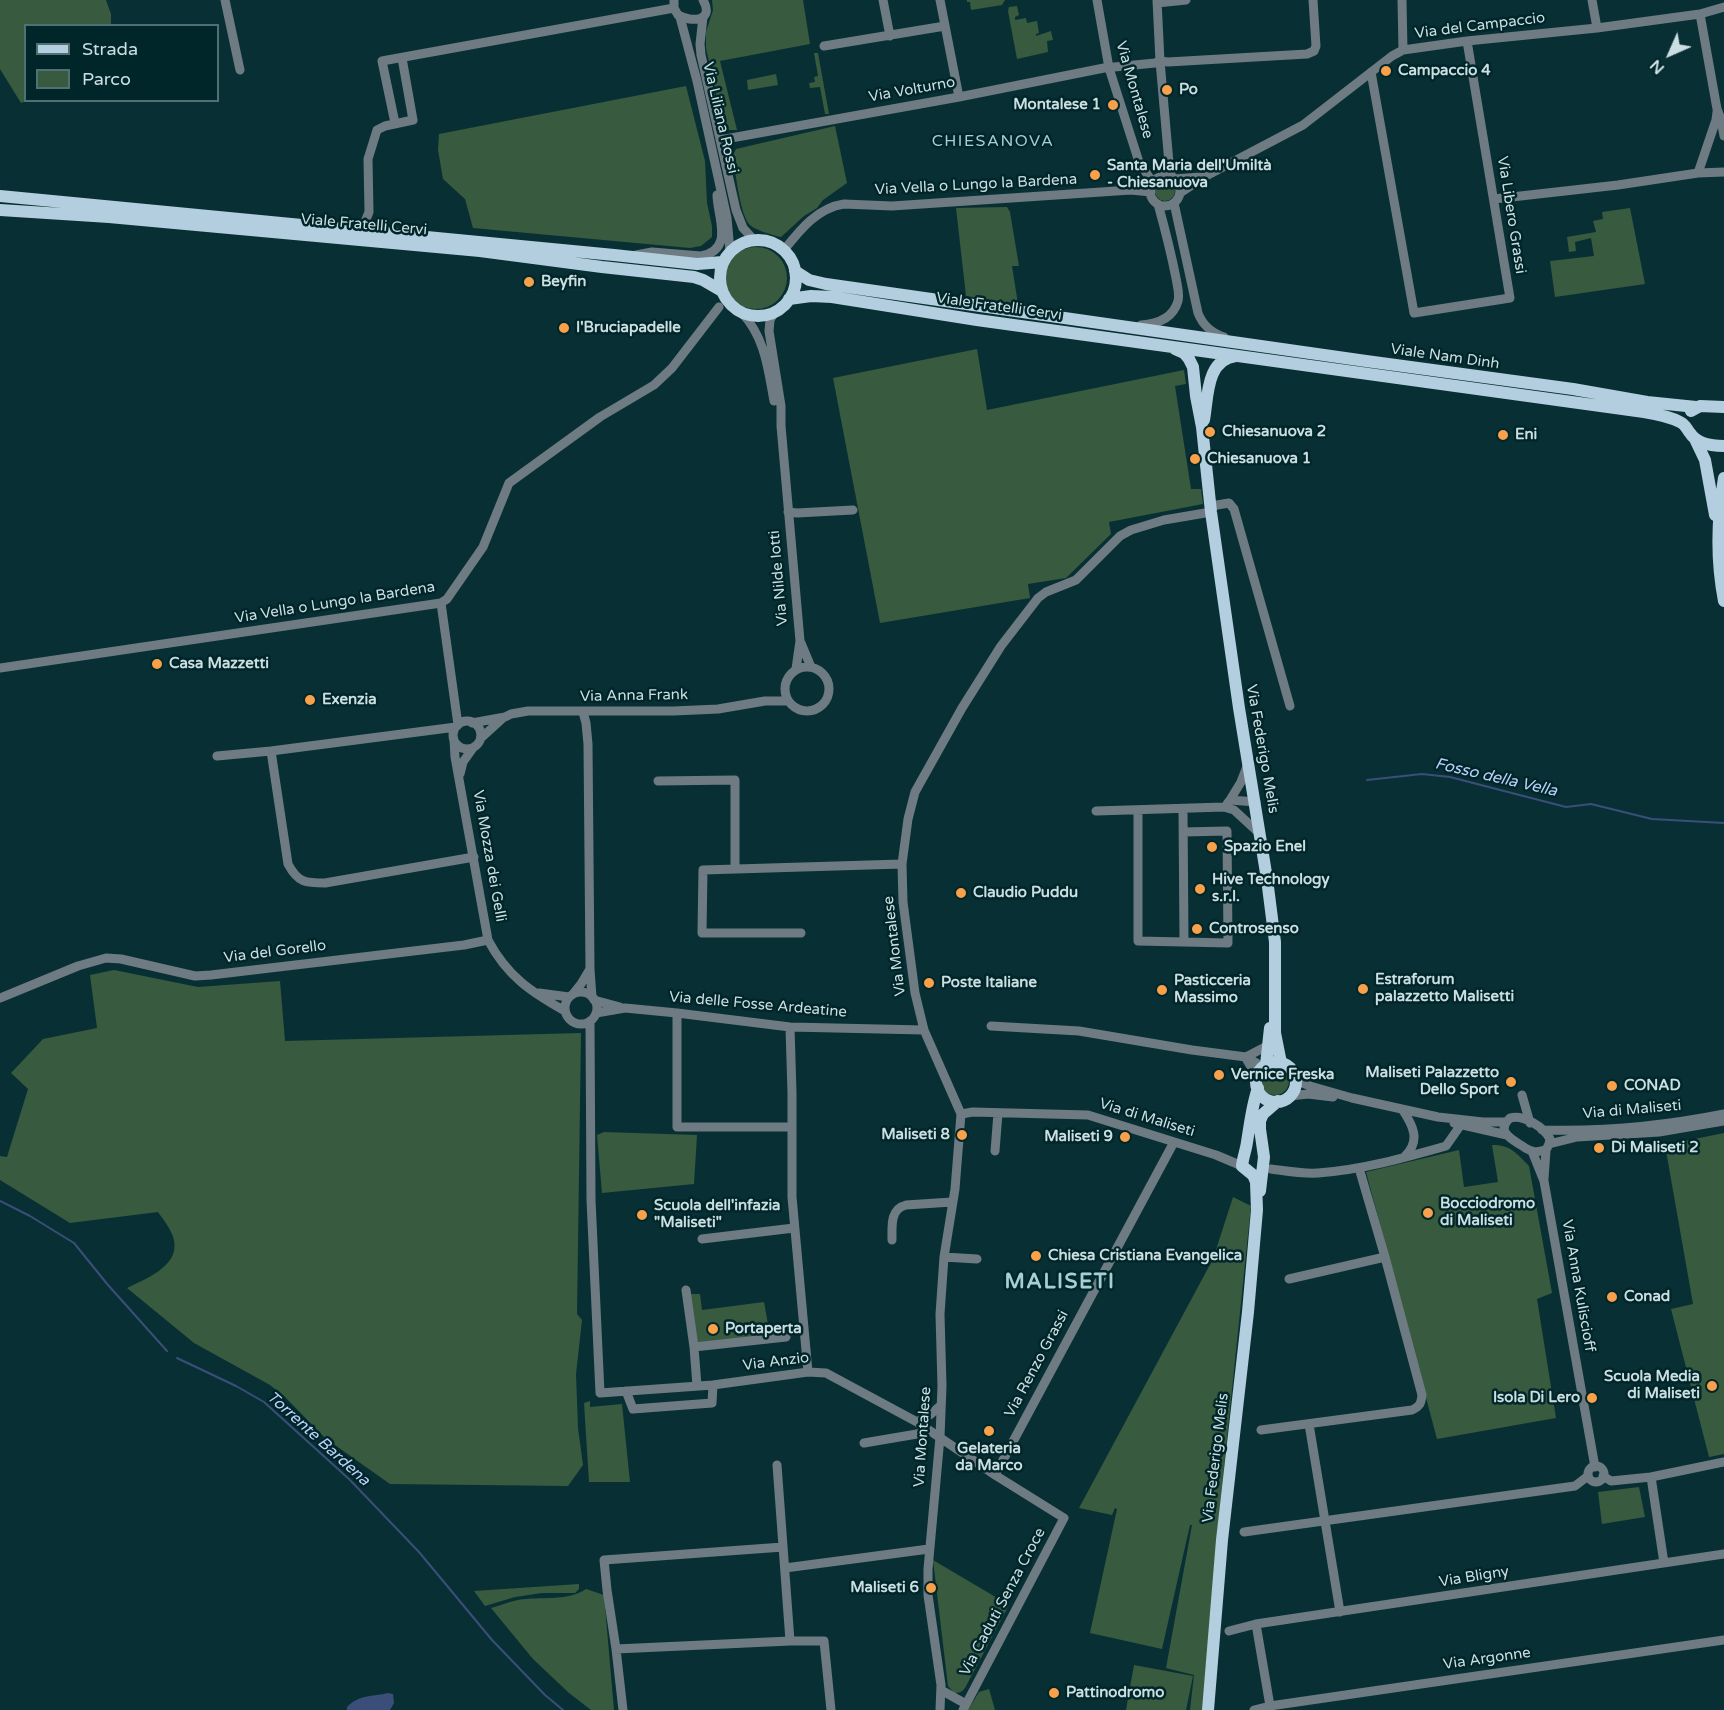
<!DOCTYPE html>
<html>
<head>
<meta charset="utf-8">
<style>
	body { margin:0 }
	#map { position:relative; width:1724px; height:1710px; overflow:hidden; background:#083034; font-family:"Varela Round",sans-serif }
	canvas { display:block }
	.legend { position:absolute; left:24px; top:24px; width:195px; height:78px; box-sizing:border-box; background:#00262a; border:2px solid #517074; margin:0; padding:8px 10px; list-style:none; font-size:18px; color:#cbdfe2 }
	.legend li { display:flex; align-items:center; gap:12px; height:30px }
	.legend b { width:30px; border:2px solid #517074 }
	.north { position:absolute; left:1640px; top:24px; width:60px; height:60px; -webkit-text-stroke:4px #00262a; paint-order:stroke; rotate:225deg; font-size:16px; font-weight:700; line-height:24px; text-align:center; color:#cbdfe2 }
	.north::after { content:''; display:block; margin:auto; width:21px; height:27px; background:#cbdfe2; clip-path:polygon(50% 0,100% 100%,50% 72%,0 100%) }
</style>
</head>
<body>
<div id="map">
<canvas width="1724" height="1710"></canvas>
<ul class="legend">
<li><b style="height:8px;background:#b3cede"></b>Strada</li>
<li><b style="height:16px;background:#385a3e"></b>Parco</li>
</ul>
<div class="north">N</div>
</div>
<script>
const context = document.querySelector('canvas').getContext('2d');
context.lineJoin = 'round';
function fillPath(path, color) { context.fillStyle = color; context.fill(path, 'evenodd'); }
function trace(path, color, width, dash) { context.strokeStyle = color; context.lineWidth = width; context.lineCap = dash ? 'butt' : 'round'; context.setLineDash(dash || []); context.stroke(path); }
function drawText(font, color, halo, rows, align = 'center') {
  context.font = font + ' "Varela Round",sans-serif'; context.lineWidth = 5; context.setLineDash([]); context.textBaseline = 'middle'; context.strokeStyle = halo; context.fillStyle = color; for (const [text, x, y, turn = 0] of rows) {
    context.save(); context.translate(x, y); context.rotate((+turn || 0) * Math.PI / 180); context.textAlign = isNaN(turn) ? turn : align; if (halo) context.strokeText(text, 0, 0); context.fillText(text, 0, 0); context.restore();
  }
}
fillPath(new Path2D(`
	M0 0H106L111 14V25L26 26V101L21 103 0 69Z
	M712 0H803L810 44 720 61 737 130H726L723 125 706 48V32L713 10Z
	M967 0H1005L1002 5 971 10 970 2H967Z
	M1017 6 1019 15 1015 17V20L1026 18 1027 23 1037 21 1039 33 1036 34V36L1051 31 1053 40 1047 41 1048 52 1017 59 1008 11 1009 7Z
	M814 53H818L829 114H825L820 87 810 88 809 83 815 82 814 77 818 76Z
	M776 74 778 85 748 90 747 80Z
	M686 86 705 161 707 203 712 226V237L701 246 690 248 473 228 465 199 443 179 438 150 439 134Z
	M835 126 847 183 823 200 817 208 804 216 781 237C775 236 755 230 750 225 740 216 735 170 733 155L736 149Z
	M1155 191a10 10 0 1 1 20 0a10 10 0 1 1-20 0Z
	M1007 207 1010 212 1019 266H1012L1018 304 966 296 956 208Z
	M1630 208 1645 284 1555 297 1550 261 1594 256 1591 238 1575 242 1576 251 1569 252 1567 237 1596 232 1593 221 1603 219 1602 212Z
	M725 278a31 31 0 1 1 62 0a31 31 0 1 1-62 0Z
	M977 349 987 410 1184 370 1186 384 1175 386 1191 489H1201L1203 504 1109 522 1111 534 1066 578 1028 584 1030 598 880 623 833 378Z
	M114 970 198 987 280 981 285 1041 581 1033 577 1314 582 1320 576 1374 578 1428 583 1465 568 1486 390 1484 325 1438 285 1397 270 1385 194 1343 127 1288C150 1277 186 1263 171 1232 168 1225 162 1218 158 1212L70 1223 0 1180V1156L7 1157 28 1089 11 1073 43 1039 97 1028 90 975Z
	M1261 1081a14 14 0 1 1 28 0a14 14 0 1 1-28 0Z
	M604 1132 697 1135 694 1184 602 1193 597 1135Z
	M1724 1133V1454L1709 1457 1671 1309 1693 1304 1665 1145Z
	M1492 1145C1511 1145 1516 1153 1529 1166L1552 1293 1537 1299 1556 1418 1437 1439 1366 1172 1459 1150 1464 1187 1498 1182Z
	M1233 1197 1251 1206 1218 1525 1204 1710H1190L1194 1675 1166 1668 1192 1525H1190L1162 1649 1090 1633 1117 1509 1115 1508 1112 1515 1079 1508 1213 1259Z
	M689 1294H700L702 1310 764 1302 768 1324 785 1323 787 1334 697 1344Z
	M590 1401V1407L622 1404 630 1482H589L584 1403Z
	M1639 1487 1645 1517 1602 1524 1598 1492Z
	M933 1560 1009 1605 965 1688C962 1692 960 1693 954 1693L948 1686Z
	M579 1584V1589L575 1593H542L515 1597 485 1606 474 1591Z
	M586 1589 604 1595 614 1710H591L569 1693 533 1659 491 1608C499 1606 508 1602 518 1600 540 1596 567 1602 586 1589Z
	M1134 1665 1193 1676 1186 1710H1126Z
	M989 1689 995 1710H968L979 1692Z`), '#385a3e');
fillPath(new Path2D(`
	M388 1693 393 1694 394 1703 390 1710H347V1707C360 1694 371 1697 388 1693Z`), '#3a4e79');
trace(new Path2D(`
	M1367 780 1422 774 1450 777 1566 807 1591 804 1652 819 1724 823
	M0 1201 30 1216 74 1243 108 1285 167 1351
	M177 1358 236 1386 264 1402 349 1479 419 1552 492 1640 545 1695 563 1710`), '#3a4e79', 2);
trace(new Path2D(`
	M225 0 240 70
	M674 0V8L678 15C692 23 715 21 703 0
	M883 0 890 36
	M940 0 959 97
	M1097 0 1109 68 1139 162 1153 183
	M1157 0 1160 61 1169 163 1172 179
	M1402 0 1403 50
	M1592 0 1597 28
	M1157 3 1186 0
	M1700 14 1717 109 1721 119 1724 136
	M680 17 697 81 727 218 730 251
	M703 17 700 44 701 55 736 210 743 228 754 240
	M824 46 945 26
	M1371 72 1414 313 1510 298 1467 41
	M395 123 382 61 674 8
	M720 140 959 97 1104 68 1155 63 1160 61 1168 62 1307 54 1314 51 1316 46 1313 0
	M1698 173 1716 120 1717 112
	M1150 191a15 15 0 1 1 30 0a15 15 0 1 1-30 0Z
	M1174 179 1201 177
	M1180 193 1204 177 1303 125 1392 56 1403 50 1467 41 1597 28 1700 14 1724 7
	M1494 199 1618 185 1698 173 1724 172
	M1174 203 1198 313C1203 326 1212 333 1224 337
	M365 222 369 212 368 159 377 130 385 126 413 120 402 58
	M784 250C800 230 817 208 844 204L892 206 1131 190 1151 192
	M636 255 652 252 701 256C735 250 717 216 717 195
	M741 312C765 337 768 368 774 401
	M774 313 770 320 769 331 781 406V426L800 641 796 669
	M1141 325C1156 324 1173 319 1178 301 1180 294 1177 285 1176 278 1171 253 1165 229 1158 204
	M1211 506 1229 503 1234 509 1290 706
	M788 512 797 513 853 510
	M441 603 458 725
	M801 643 811 667
	M785 689a22 22 0 1 1 44 0a22 22 0 1 1-44 0Z
	M0 668 441 603 447 599 483 547 509 483 600 417 654 385 672 368 719 307
	M583 712 586 723 588 744 590 969 592 997
	M453 735a14 14 0 1 1 28 0a14 14 0 1 1-28 0Z
	M472 723 505 717 511 714 528 711H674L718 709 765 701H788
	M481 738 503 718
	M454 740 455 757 488 940C507 976 531 992 565 1011
	M271 751 288 864C298 883 306 883 325 883L474 857
	M217 756 271 751 456 727
	M460 774 463 762 473 748
	M658 781 735 780V868
	M1230 800 1241 782 1248 764
	M1227 804 1230 800 1256 802
	M1138 810V941L1184 942 1183 809
	M1096 811 1224 807 1234 810 1259 833
	M1183 832 1227 831 1228 943 1184 942
	M801 933H702L703 870 902 864
	M565 1008a16 16 0 1 1 32 0a16 16 0 1 1-32 0Z
	M539 993 569 997
	M573 994 581 984 590 969
	M0 998 78 966 106 958 121 959 195 976 211 975 464 945 488 940
	M594 1000 620 1007
	M596 1013 625 1008 677 1013 790 1027 924 1030
	M677 1013V1127H792
	M590 1021 591 1200 600 1393 713 1385 808 1372 826 1373 917 1422 995 1475 1064 1518 963 1710
	M991 1026 1079 1031 1192 1050 1246 1057 1263 1067
	M790 1027 792 1093V1197L808 1372
	M1246 1057 1267 1046
	M1247 1060 1257 1077
	M1296 1080 1310 1086 1352 1098 1438 1117 1483 1122H1506
	M1522 1095 1530 1123
	M1290 1096 1308 1094 1333 1097
	M1402 1109C1413 1125 1421 1141 1405 1156
	M961 1114 973 1112 1088 1115 1216 1155 1242 1166
	M1454 1123 1507 1135
	M1542 1130C1604 1132 1664 1126 1724 1114
	M1549 1144 1550 1139C1544 1127 1523 1114 1510 1118 1497 1130 1508 1137 1519 1144 1523 1146 1527 1150 1532 1151 1536 1153 1541 1151 1546 1150L1549 1144 1577 1137 1659 1132 1724 1121
	M995 1151 998 1113
	M1532 1151 1544 1181 1595 1467
	M1271 1169C1286 1171 1303 1174 1318 1173 1361 1170 1404 1158 1446 1146L1460 1126
	M1544 1179 1546 1150
	M702 1239 794 1228
	M892 1240C892 1226 890 1209 906 1205L952 1202
	M944 1257 977 1259
	M1289 1279 1385 1257
	M686 1290 694 1347
	M697 1386 694 1347 786 1337
	M626 1391 633 1409 712 1403 713 1385
	M917 1422 931 1414 941 1405
	M1309 1424 1340 1612
	M1261 1430 1412 1410C1420 1406 1421 1404 1422 1395L1385 1257 1359 1168
	M864 1443 917 1434 929 1430
	M777 1465 790 1641
	M1588 1474a8 8 0 1 1 16 0a8 8 0 1 1-16 0Z
	M995 1475 1174 1142
	M1603 1476 1611 1481 1651 1477 1724 1462
	M1651 1477 1664 1563
	M1244 1532 1575 1486 1588 1476
	M785 1568 929 1549
	M1256 1624 1270 1706
	M1229 1631 1256 1624 1724 1554
	M616 1649 790 1641H824L831 1710
	M941 1690 966 1704
	M623 1710 616 1649 607 1590 604 1560 783 1547
	M940 1710 941 1685 928 1595V1569L940 1437 942 1386 940 1314 944 1257 955 1189 961 1114 924 1030 915 993 903 902 902 864 908 819 915 792 962 708 1001 646 1038 598 1046 592 1076 580 1120 536 1131 530 1164 520 1211 512
	M1254 1710 1270 1706 1724 1640`), '#6f7b83', 9);
trace(new Path2D(`
	M0 196 614 255 697 264 723 262
	M0 210 109 217 480 251 602 267 694 277 703 280 722 291
	M720 278a38 38 0 1 1 76 0a38 38 0 1 1-76 0Z
	M795 271 809 280 826 284 1366 361 1573 389 1647 402 1696 407
	M789 299 811 296 832 297 977 320 1644 412C1656 414 1669 416 1680 422 1686 425 1686 428 1690 433 1697 444 1712 446 1724 446
	M1175 349 1184 353 1189 359 1193 367 1196 396 1202 427 1211 512 1239 708 1267 879 1275 942V1033L1281 1063
	M1691 411 1700 406 1724 407
	M1204 420C1208 398 1206 359 1236 356
	M1695 439 1705 460 1715 515
	M1724 478C1717 519 1716 560 1724 601
	M1256 1082a20 20 0 1 1 40 0a20 20 0 1 1-40 0Z
	M1266 1065 1270 1028
	M1260 1191 1264 1157 1260 1129V1121L1263 1114 1278 1101
	M1208 1710 1222 1540 1248 1312 1257 1210 1256 1182 1253 1175 1242 1166C1243 1157 1246 1150 1247 1142 1250 1124 1252 1105 1258 1088`), '#b3cede', 12);
for (const [x, y, r, color] of [
	[1386,71,6,"#f8a14a"],
	[1167,90,6,"#f8a14a"],
	[1113,105,6,"#f8a14a"],
	[1095,175,6,"#f8a14a"],
	[529,282,6,"#f8a14a"],
	[564,328,6,"#f8a14a"],
	[1210,432,6,"#f8a14a"],
	[1503,435,6,"#f8a14a"],
	[1195,459,6,"#f8a14a"],
	[157,664,6,"#f8a14a"],
	[310,700,6,"#f8a14a"],
	[1212,847,6,"#f8a14a"],
	[1200,889,6,"#f8a14a"],
	[961,893,6,"#f8a14a"],
	[1197,929,6,"#f8a14a"],
	[929,983,6,"#f8a14a"],
	[1363,989,6,"#f8a14a"],
	[1162,990,6,"#f8a14a"],
	[1219,1075,6,"#f8a14a"],
	[1511,1082,6,"#f8a14a"],
	[1612,1086,6,"#f8a14a"],
	[962,1135,6,"#f8a14a"],
	[1125,1137,6,"#f8a14a"],
	[1599,1148,6,"#f8a14a"],
	[1428,1213,6,"#f8a14a"],
	[642,1215,6,"#f8a14a"],
	[1036,1256,6,"#f8a14a"],
	[1612,1297,6,"#f8a14a"],
	[713,1329,6,"#f8a14a"],
	[1712,1386,6,"#f8a14a"],
	[1592,1398,6,"#f8a14a"],
	[989,1431,6,"#f8a14a"],
	[931,1588,6,"#f8a14a"],
	[1054,1693,6,"#f8a14a"]
]) { const dot = new Path2D(); dot.arc(x, y, r, 0, 2 * Math.PI); context.fillStyle = color; context.fill(dot); trace(dot, '#00262a', 2); }
drawText('15px', '#cbdfe2', '#00262a', [
	["Via del Campaccio",1480,26,-7],
	["Via Volturno",912,90,-10],
	["Via Montalese",1134,90,74],
	["Via Liliana Rossi",720,118,77],
	["Via Vella o Lungo la Bardena",976,185,-3],
	["Via Libero Grassi",1511,215,81],
	["Viale Fratelli Cervi",364,225,5],
	["Viale Fratelli Cervi",999,307,8],
	["Viale Nam Dinh",1445,357,8],
	["Via Nilde Iotti",779,578,-95],
	["Via Vella o Lungo la Bardena",335,603,-9],
	["Via Anna Frank",634,696,-1],
	["Via Federigo Melis",1262,749,80],
	["Via Mozza dei Gelli",489,856,80],
	["Via Montalese",895,946,-97],
	["Via del Gorello",275,952,-7],
	["Via delle Fosse Ardeatine",758,1005,5],
	["Via di Maliseti",1632,1110,-5],
	["Via di Maliseti",1147,1118,17],
	["Via Anna Kuliscioff",1578,1286,80],
	["Via Anzio",776,1362,-7],
	["Via Renzo Grassi",1037,1364,-62],
	["Via Montalese",923,1437,-86],
	["Via Federigo Melis",1216,1458,-83],
	["Via Bligny",1474,1577,-9],
	["Via Caduti Senza Croce",1003,1602,-62],
	["Via Argonne",1487,1659,-8]
]);
drawText('bold 15px', '#cbdfe2', '#00262a', [
	["Campaccio 4",1398,71],
	["Po",1179,90],
	["Montalese 1",1101,105,"right"],
	["Santa Maria dell'Umiltà",1107,166],
	["- Chiesanuova",1107,183],
	["Beyfin",541,282],
	["I'Bruciapadelle",576,328],
	["Chiesanuova 2",1222,432],
	["Eni",1515,435],
	["Chiesanuova 1",1207,459],
	["Casa Mazzetti",169,664],
	["Exenzia",322,700],
	["Spazio Enel",1224,847],
	["Hive Technology",1212,880],
	["s.r.l.",1212,897],
	["Claudio Puddu",973,893],
	["Controsenso",1209,929],
	["Estraforum",1375,980],
	["palazzetto Malisetti",1375,997],
	["Pasticceria",1174,981],
	["Massimo",1174,998],
	["Poste Italiane",941,983],
	["Maliseti Palazzetto",1499,1073,"right"],
	["Dello Sport",1499,1090,"right"],
	["Vernice Freska",1231,1075],
	["CONAD",1624,1086],
	["Maliseti 8",950,1135,"right"],
	["Maliseti 9",1113,1137,"right"],
	["Di Maliseti 2",1611,1148],
	["Bocciodromo",1440,1204],
	["di Maliseti",1440,1221],
	["Scuola dell'infazia",654,1206],
	["\"Maliseti\"",654,1223],
	["Chiesa Cristiana Evangelica",1048,1256],
	["Conad",1624,1297],
	["Portaperta",725,1329],
	["Scuola Media",1700,1377,"right"],
	["di Maliseti",1700,1394,"right"],
	["Isola Di Lero",1580,1398,"right"],
	["Gelateria",989,1449,"center"],
	["da Marco",989,1466,"center"],
	["Maliseti 6",919,1588,"right"],
	["Pattinodromo",1066,1693]
], 'left');
context.letterSpacing = '1.5px';
drawText('16px', '#a6cfd4', '#00262a', [
	["CHIESANOVA",993,142]
]);
context.letterSpacing = '0px';
drawText('italic 16px', '#bbd0fb', '#00262a', [
	["Fosso della Vella",1496,778,13],
	["Torrente Bardena",318,1439,42]
]);
context.letterSpacing = '1.5px';
drawText('bold 21px', '#a6cfd4', '#00262a', [
	["MALISETI",1060,1282]
]);
context.letterSpacing = '0px';
</script>
</body>
</html>
